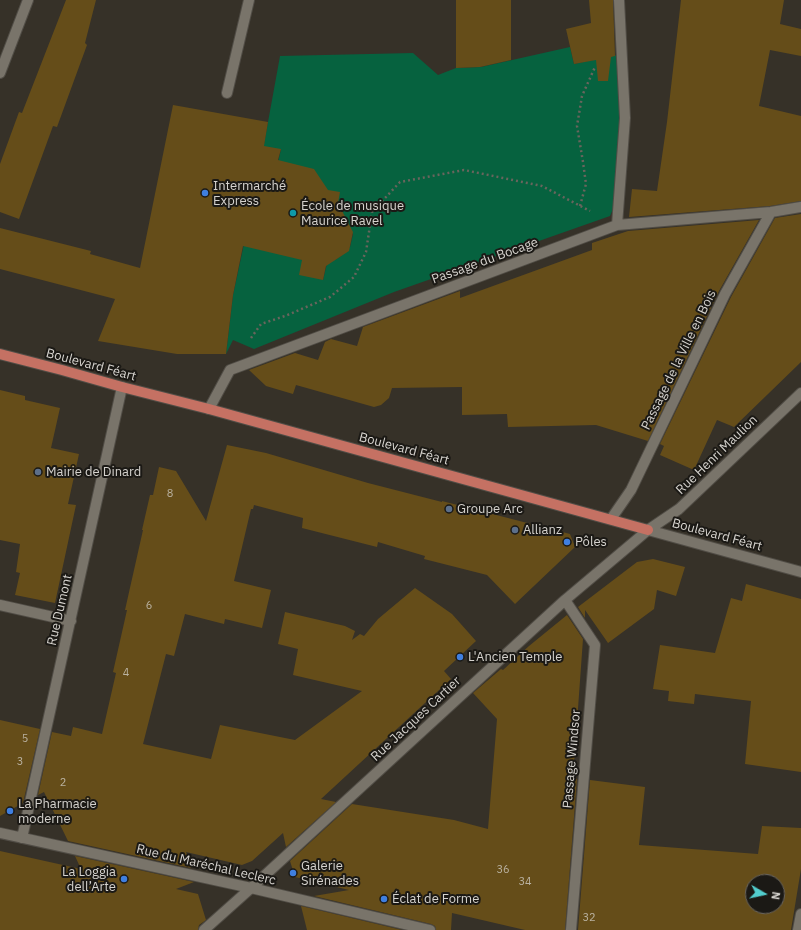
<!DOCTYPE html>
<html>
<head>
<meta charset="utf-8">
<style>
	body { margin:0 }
	#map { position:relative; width:801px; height:930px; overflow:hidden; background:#363128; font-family:"IBM Plex Sans",sans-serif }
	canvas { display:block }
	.north { position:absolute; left:745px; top:874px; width:40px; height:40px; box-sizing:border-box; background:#1b1915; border:1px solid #66635f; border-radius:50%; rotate:99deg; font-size:11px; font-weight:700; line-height:16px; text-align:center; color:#d6d3ce }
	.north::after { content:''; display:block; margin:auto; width:14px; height:18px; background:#52cdcd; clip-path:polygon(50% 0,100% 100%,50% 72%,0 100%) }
</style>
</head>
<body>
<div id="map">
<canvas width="801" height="930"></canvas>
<div class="north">N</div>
</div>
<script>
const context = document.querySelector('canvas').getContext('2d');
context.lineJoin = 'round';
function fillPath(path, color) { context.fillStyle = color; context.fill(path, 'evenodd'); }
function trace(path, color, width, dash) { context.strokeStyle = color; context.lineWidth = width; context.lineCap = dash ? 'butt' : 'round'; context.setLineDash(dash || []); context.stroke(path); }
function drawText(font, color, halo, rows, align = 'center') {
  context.font = font + ' "IBM Plex Sans",sans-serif'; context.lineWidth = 4; context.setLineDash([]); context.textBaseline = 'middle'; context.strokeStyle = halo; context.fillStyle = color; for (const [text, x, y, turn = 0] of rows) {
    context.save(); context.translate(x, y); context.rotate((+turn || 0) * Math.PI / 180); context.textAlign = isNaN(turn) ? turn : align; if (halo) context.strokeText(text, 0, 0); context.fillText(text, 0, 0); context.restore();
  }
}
fillPath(new Path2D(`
	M570 47 574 64 617 55 620 118 613 209 610 216 394 292 254 349 233 340 226 354 233 295 247 230 302 260 323 280 328 259 335 260 341 256 350 247 353 234 274 180 281 149 262 155 280 56 413 53 438 75 456 68 481 67Z`), '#06623f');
fillPath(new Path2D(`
	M66 0H96L85 43 87 45 57 127 53 126 19 219 0 212V164L19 112 22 113Z
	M456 0H511V60L480 67 456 68Z
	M589 0H613L615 56 611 57 608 81H598L596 60 574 64 566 29 591 23Z
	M681 0H784L780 24 801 29V56L770 50 759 106 801 116V201L770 206 629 217 632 189 657 191 667 122Z
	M173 105 268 122 264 146 281 149 278 160 314 169 328 190 340 192 338 203 353 232 349 251 326 266 323 280 299 275 302 260 243 246 233 295 226 354H177L98 341 115 299 0 269V228L91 251 90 254 140 268Z
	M801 214V362L734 427 717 420 694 470 660 455 664 446 660 444 731 297 775 218Z
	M759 220 719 291 648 441 596 425 508 427 507 414 462 415V387L392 388 389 398 381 405 374 407 296 385 293 394 266 386 249 370 295 353 318 360 325 342 331 339 357 346 363 327 460 291V298L592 250V243L628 231Z
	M0 390 25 396V400L60 408 51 448 79 454 68 504 76 505 55 603 15 595 20 573 16 572 20 544 0 540Z
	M227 445 266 453 368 483 442 502V501L570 534 575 547 515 604 487 575 424 559 425 556 378 542 377 547 302 528 303 518 254 505 253 509H251L234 581 271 590 262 628 225 619 224 624 185 614 174 656 166 654 143 744 211 759 220 725 295 740 362 691 293 675 298 649 278 644 285 612 345 626 355 631 352 640 360 634 364 636 378 619 415 588 452 614 476 641 444 671 451 679 321 799 336 802 286 847 283 833 252 861 242 865 186 852 191 868 68 841 44 792 38 795 52 732 71 736 73 727 102 734 116 673 113 672 127 610H125L143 530H142L150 495H153L159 467 176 471 206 521Z
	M653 559 685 567 676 596 657 590 654 609 608 643 585 610V618L578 607 637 562Z
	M746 584 801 599V772L745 764 751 701 695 694 694 704 668 701 669 691 653 689 660 645 715 653 731 598 742 601Z
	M567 615 583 639 573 778 577 779 565 930H525L452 913 451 930H436L435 926 431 924 314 896 349 890 295 877 290 861 352 804 454 820 488 829 497 719 473 693 501 669 503 670 529 646Z
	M0 720 40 729 23 803 0 816Z
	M590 780 645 787 639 845 758 854 762 826 801 828V869L791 930H578ZM753 882H777V906H753Z
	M0 851 81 869 75 856 194 882 176 889 198 894 206 920 199 925 198 930H0Z
	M301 906 402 930H307Z`), '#654d19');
const minor = new Path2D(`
	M0 73 28 0
	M227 93 249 0
	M617 225 625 118 619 0
	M209 409 230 370 617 225 771 212 801 207
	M611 519 631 490 725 294 771 212
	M648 530 801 572
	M565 600 595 645 571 930
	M0 605 71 621
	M0 833 251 888 430 930
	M22 838 122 387
	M204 930 251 888 565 600 648 530 679 509 801 393
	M798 930 801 914`);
const major = new Path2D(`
	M0 354 62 370 122 387 209 409 648 530`);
trace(minor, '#514d46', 12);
trace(major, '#514d46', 12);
trace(new Path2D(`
	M580 206 586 184 583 162 577 126 582 96 595 67
	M251 338 261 324 285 316 330 297 354 277 366 252 372 212 400 182 464 170 542 186 590 211`), '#69655d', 2.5, [2, 3]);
trace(minor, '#79746a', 10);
trace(major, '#c57163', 10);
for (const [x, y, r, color] of [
	[205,193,4,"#3f7fe0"],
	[293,213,4,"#0f9aa8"],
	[38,472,4,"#5c6f8a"],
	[449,509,4,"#5c6f8a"],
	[515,530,4,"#5c6f8a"],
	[567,542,4,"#3f7fe0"],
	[460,657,4,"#3f7fe0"],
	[10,811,4,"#3f7fe0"],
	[293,873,4,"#3f7fe0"],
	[124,879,4,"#3f7fe0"],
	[384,899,4,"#3f7fe0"]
]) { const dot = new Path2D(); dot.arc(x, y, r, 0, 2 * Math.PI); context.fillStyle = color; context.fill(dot); trace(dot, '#1b1915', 1.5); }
drawText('11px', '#bab2a1', null, [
	["8",170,494],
	["6",149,606],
	["4",126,673],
	["5",25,739],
	["3",20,762],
	["2",63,783],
	["36",503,870],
	["34",525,882],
	["32",589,918]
]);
drawText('13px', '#d6d3ce', '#1b1915', [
	["Intermarché",213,186],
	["Express",213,201],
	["École de musique",301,206],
	["Maurice Ravel",301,221],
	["Mairie de Dinard",46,472],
	["Groupe Arc",457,509],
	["Allianz",523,530],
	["Pôles",575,542],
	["L'Ancien Temple",468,657],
	["La Pharmacie",18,804],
	["moderne",18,819],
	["Galerie",301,866],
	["Sirénades",301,881],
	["La Loggia",116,872,"right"],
	["dell’Arte",116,887,"right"],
	["Éclat de Forme",392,899]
], 'left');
drawText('13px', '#d6d3ce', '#1b1915', [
	["Passage du Bocage",485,261,-20],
	["Passage de la Ville en Bois",679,360,-64],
	["Boulevard Féart",91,365,15],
	["Boulevard Féart",404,449,15],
	["Rue Henri Maulion",717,455,-44],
	["Boulevard Féart",717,535,15],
	["Rue Dumont",60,610,-77],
	["Rue Jacques Cartier",416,719,-43],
	["Passage Windsor",572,759,-85],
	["Rue du Maréchal Leclerc",206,865,13]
]);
</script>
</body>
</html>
